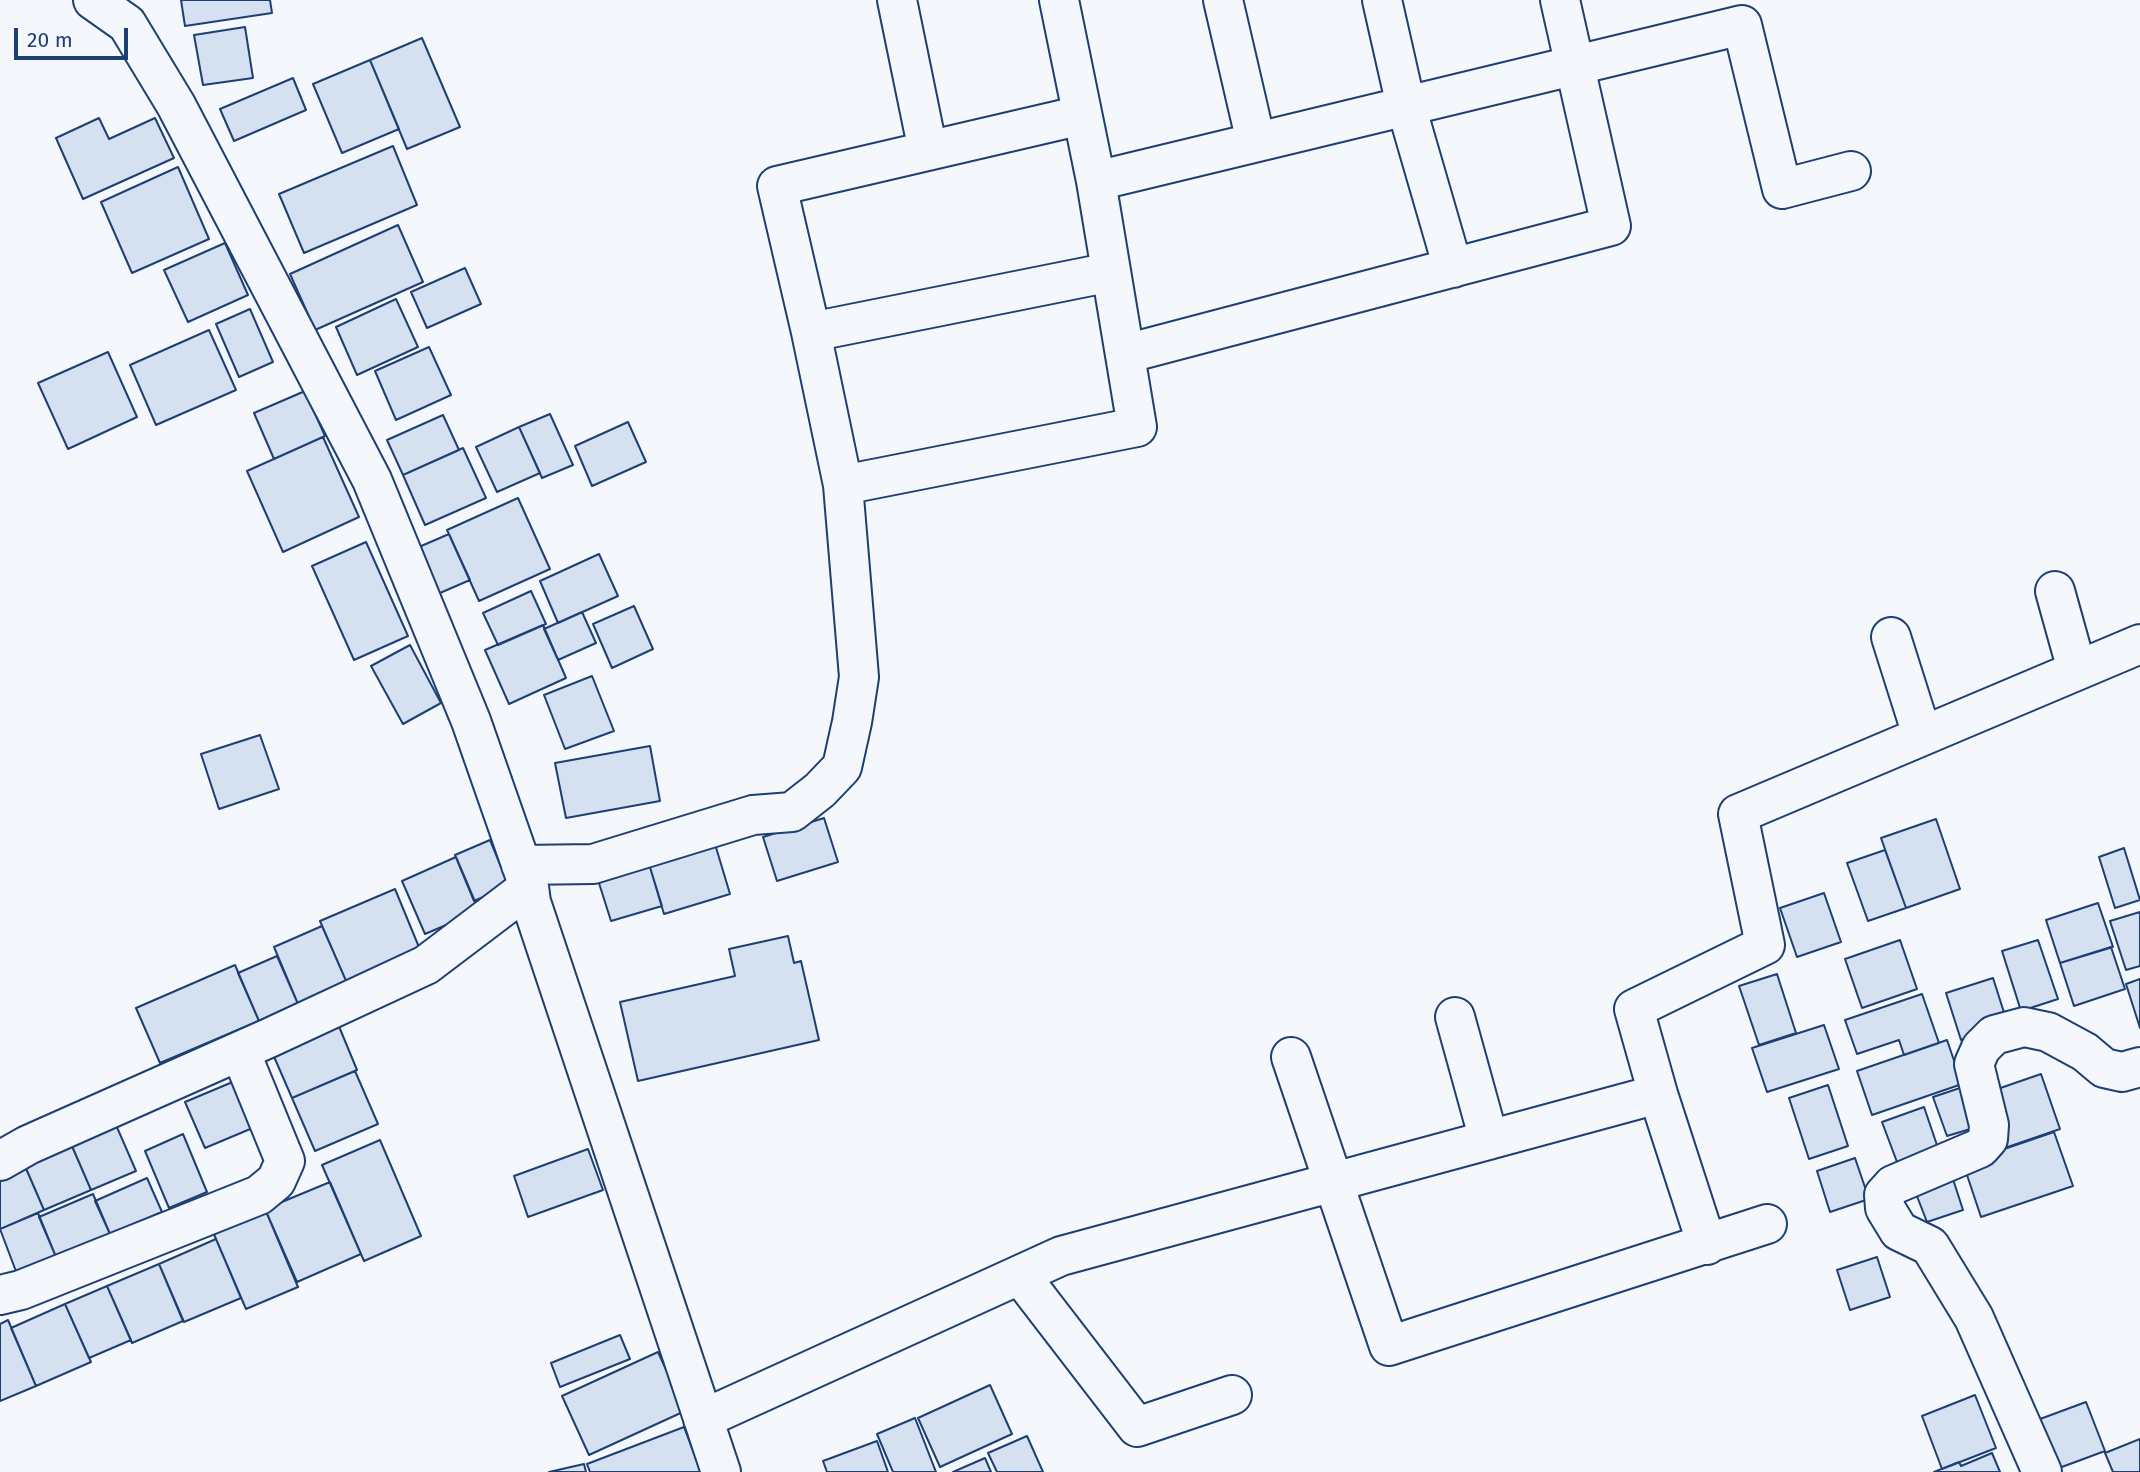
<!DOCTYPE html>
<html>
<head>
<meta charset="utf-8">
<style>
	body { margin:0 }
	#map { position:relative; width:2140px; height:1472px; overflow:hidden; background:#f4f7fb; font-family:"Fira Sans",sans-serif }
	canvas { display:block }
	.scale { position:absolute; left:14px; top:28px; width:114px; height:32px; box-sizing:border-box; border:4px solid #1d3f73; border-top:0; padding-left:9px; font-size:21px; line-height:24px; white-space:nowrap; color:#1d3f73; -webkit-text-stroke:5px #f4f7fb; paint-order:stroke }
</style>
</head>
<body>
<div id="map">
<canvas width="2140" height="1472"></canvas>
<div class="scale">20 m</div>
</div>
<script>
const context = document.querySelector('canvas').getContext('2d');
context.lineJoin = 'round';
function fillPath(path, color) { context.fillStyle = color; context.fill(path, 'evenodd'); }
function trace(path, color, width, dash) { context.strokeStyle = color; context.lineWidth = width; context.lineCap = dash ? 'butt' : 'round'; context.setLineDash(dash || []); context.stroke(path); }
const building = new Path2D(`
	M181 0H270L272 13 185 26Z
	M245 27 253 78 203 85 194 35Z
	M422 38 460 127 407 149 370 60Z
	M370 60 399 129 342 153 313 84Z
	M293 78 306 110 234 141 220 109Z
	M99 118 109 139 155 118 174 158 83 199 56 138Z
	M393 146 417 205 304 253 279 194Z
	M178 167 209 239 132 273 101 202Z
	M398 225 423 282 315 330 290 274Z
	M225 243 248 295 188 322 164 270Z
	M465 268 481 304 427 328 411 292Z
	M396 299 418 347 357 375 336 327Z
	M250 309 273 362 239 377 216 324Z
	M209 330 236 390 156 425 130 365Z
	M429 347 451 395 396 420 375 371Z
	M108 352 137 417 68 449 38 383Z
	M305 391 325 436 274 459 254 413Z
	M550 414 573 465 542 478 519 427Z
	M443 415 459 450 403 475 387 440Z
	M628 422 646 462 592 486 575 446Z
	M519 427 540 473 497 492 476 447Z
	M323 437 359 517 283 552 247 471Z
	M463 448 486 498 425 525 403 475Z
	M518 498 550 569 479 601 447 530Z
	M449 534 470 580 433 596 412 550Z
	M366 542 408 636 354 660 312 566Z
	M599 554 618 596 558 623 540 581Z
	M531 591 546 624 498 645 483 613Z
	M634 606 653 649 612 668 593 624Z
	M582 612 596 643 558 660 544 629Z
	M543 625 566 678 509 704 485 650Z
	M410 645 441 703 403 724 371 666Z
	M592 676 614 731 565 749 544 695Z
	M260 735 279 789 219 809 201 754Z
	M650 746 660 801 566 818 555 763Z
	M824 818 838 862 777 881 763 837Z
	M1936 819 1960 889 1906 908 1881 838Z
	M490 840 509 886 474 901 455 855Z
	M715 844 730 894 664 914 649 864Z
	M2124 848 2140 900 2115 908 2099 857Z
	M1885 850 1906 908 1868 921 1847 863Z
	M456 857 479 911 425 934 402 881Z
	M649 864 662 906 611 921 598 880Z
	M395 889 421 952 347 983 320 921Z
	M1824 893 1841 942 1797 957 1780 908Z
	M2098 903 2113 947 2060 963 2046 920Z
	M2140 912V966L2126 970 2110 921Z
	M322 926 347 983 298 1004 274 947Z
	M788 936 794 963 801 961 819 1040 638 1081 620 1002 735 976 729 949Z
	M1900 940 1917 989 1862 1008 1845 959Z
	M2038 940 2058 999 2021 1011 2002 951Z
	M2111 947 2125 989 2074 1006 2060 963Z
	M277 956 298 1004 259 1021 238 973Z
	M235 965 259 1021 160 1063 136 1008Z
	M1777 974 1796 1033 1759 1045 1739 986Z
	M1993 978 2008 1025 1961 1040 1946 993Z
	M2140 979V1028L2126 984Z
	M1922 994 1939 1043 1904 1055 1899 1040 1857 1054 1845 1020Z
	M338 1024 357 1070 292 1098 272 1052Z
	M1824 1025 1839 1069 1767 1092 1752 1048Z
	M1947 1040 1962 1084 1872 1115 1857 1071Z
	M355 1071 378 1124 315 1151 292 1098Z
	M2041 1074 2060 1129 2002 1149 1983 1094Z
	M235 1081 255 1127 205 1148 185 1102Z
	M1828 1085 1848 1146 1809 1159 1789 1098Z
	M1963 1087 1977 1127 1947 1136 1933 1097Z
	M1924 1107 1938 1148 1897 1162 1882 1122Z
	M116 1125 136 1171 91 1190 71 1144Z
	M2054 1132 2073 1186 1981 1217 1963 1163Z
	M183 1134 207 1192 169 1208 145 1151Z
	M380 1140 421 1236 364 1261 322 1165Z
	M72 1146 91 1190 44 1210 25 1166Z
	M588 1149 603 1190 528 1217 514 1176Z
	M1855 1158 1869 1199 1830 1212 1817 1171Z
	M24 1164 44 1210 0 1229V1174Z
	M1951 1173 1963 1210 1927 1222 1913 1186Z
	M147 1178 162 1212 110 1234 95 1201Z
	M330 1182 361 1254 297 1282 265 1209Z
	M93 1194 110 1234 56 1257 39 1217Z
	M265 1209 298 1287 246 1309 213 1232Z
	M38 1213 56 1257 17 1274 0 1229Z
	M216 1239 241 1298 184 1322 159 1264Z
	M1877 1257 1890 1297 1850 1310 1837 1270Z
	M159 1264 183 1321 132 1343 107 1286Z
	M107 1286 131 1340 89 1358 65 1304Z
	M65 1304 91 1362 36 1386 11 1328Z
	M8 1320 36 1386 0 1401V1324Z
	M620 1335 630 1359 560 1387 551 1363Z
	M658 1352 685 1411 589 1455 562 1396Z
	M990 1385 1012 1434 940 1467 918 1418Z
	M1975 1395 1996 1448 1942 1469 1922 1416Z
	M2086 1402 2105 1451 2051 1471 2032 1422Z
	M915 1418 936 1472H893L877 1434Z
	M684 1427 701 1472H590L587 1464Z
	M1027 1436 1043 1472H997L988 1453Z
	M2140 1439V1472H2113L2105 1453Z
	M877 1441 888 1472H827L823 1461Z
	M1992 1453 2000 1472H1934L1959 1462 1961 1466Z
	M985 1458 991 1472H953Z
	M584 1464 586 1472H549Z`);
fillPath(building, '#d5e0f0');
trace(building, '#1d3f73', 2);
const minor = new Path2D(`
	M93 0 127 24 176 105 372 480 471 721 529 887 531 902 721 1472
	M897 0 928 151
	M1059 0 1096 181
	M1223 0 1256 142
	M1382 0 1406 106 1453 268
	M811 332 1111 272
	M1125 354 1611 226 1560 0
	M843 485 811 332 777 186 1082 115
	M2055 591 2077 670
	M1891 637 1922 735
	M521 865 593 864 753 815 792 812 820 790 842 767 852 722 859 677 843 485 1137 427 1096 181 1742 25 1782 189 1851 171
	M1455 1017 1489 1140
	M1291 1057 1389 1346 1767 1224
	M1658 1094 1707 1245
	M0 1161 28 1145 269 1038 426 965 529 887
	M1020 1275 1137 1427 1232 1395
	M0 1295 21 1290 259 1195 276 1181 285 1161 240 1051
	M703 1419 1061 1256 1658 1094 1634 1009 1765 945 1738 814 2140 644
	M2042 1472 1974 1318 1930 1246 1899 1231 1885 1208 1884 1195 1893 1185 1980 1148 1988 1139 1989 1125 1974 1064 1981 1048 1994 1035 2024 1027 2048 1032 2085 1052 2104 1068 2122 1072 2140 1067`);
trace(minor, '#1d3f73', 42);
trace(minor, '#f4f7fb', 38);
</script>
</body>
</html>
